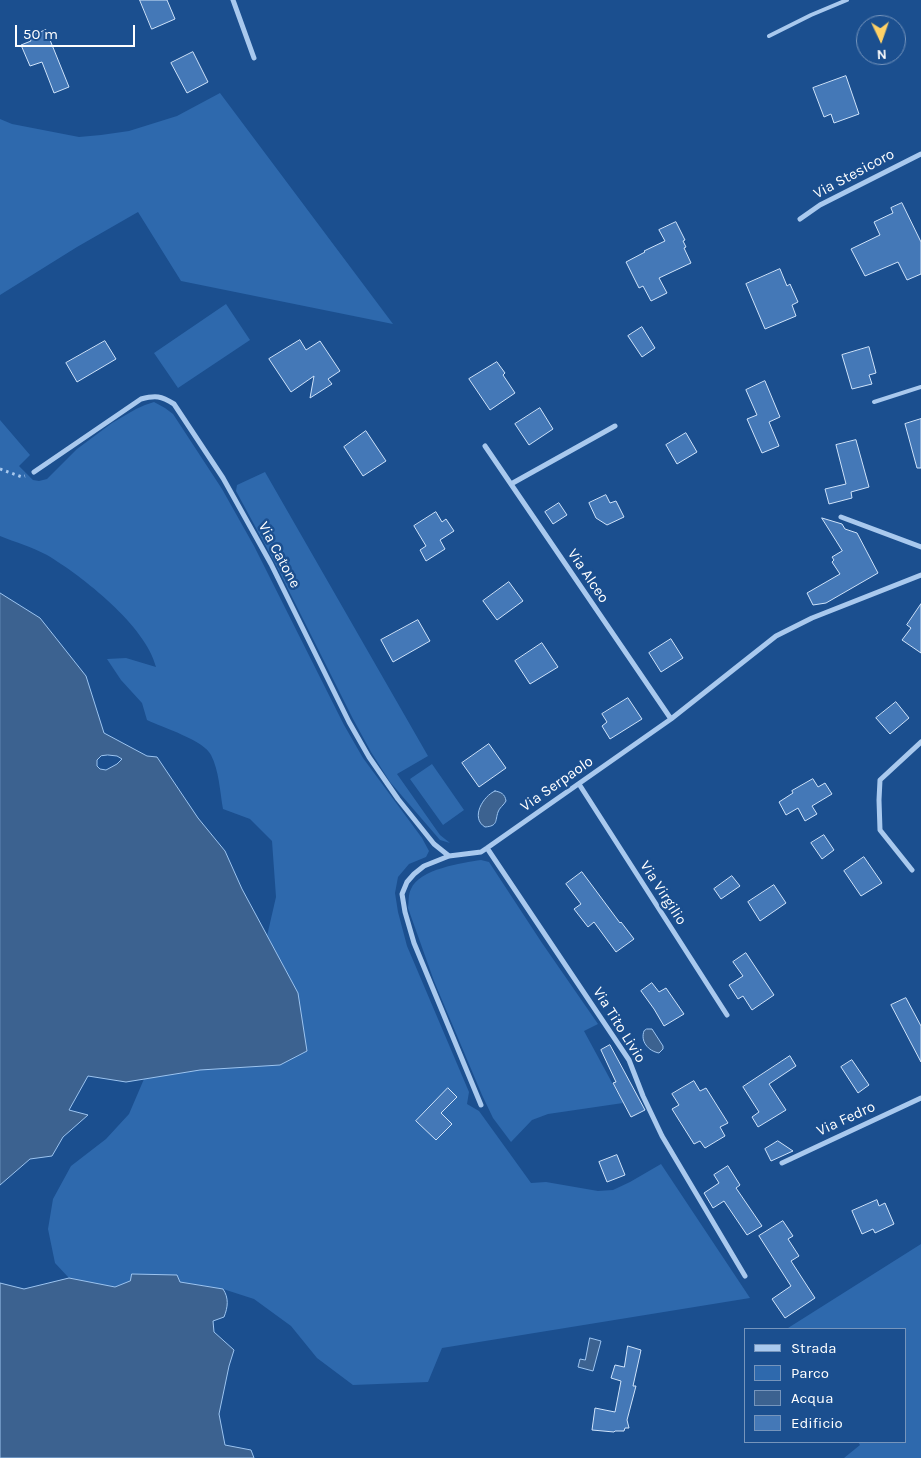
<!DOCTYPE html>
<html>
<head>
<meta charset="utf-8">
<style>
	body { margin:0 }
	#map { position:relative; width:921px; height:1458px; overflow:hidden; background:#1b4f8f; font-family:Karla,sans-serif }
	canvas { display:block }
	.legend { position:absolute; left:744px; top:1328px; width:162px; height:115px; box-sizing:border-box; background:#1b4f8f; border:1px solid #7695bc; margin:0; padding:6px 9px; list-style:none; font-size:15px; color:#fff }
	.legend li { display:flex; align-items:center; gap:10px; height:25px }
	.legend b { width:25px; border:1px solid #7695bc }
	.north { position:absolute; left:856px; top:15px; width:50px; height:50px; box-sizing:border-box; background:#1b4f8f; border:1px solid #7695bc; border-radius:50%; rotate:177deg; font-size:14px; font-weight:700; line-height:20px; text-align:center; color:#fff }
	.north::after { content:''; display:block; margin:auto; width:18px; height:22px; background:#ffd166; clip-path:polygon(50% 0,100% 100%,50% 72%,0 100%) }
	.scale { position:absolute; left:15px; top:25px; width:120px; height:22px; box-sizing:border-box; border:2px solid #fff; border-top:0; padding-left:6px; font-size:15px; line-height:18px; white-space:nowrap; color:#fff; -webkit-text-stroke:4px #1b4f8f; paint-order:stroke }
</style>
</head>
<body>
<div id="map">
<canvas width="921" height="1458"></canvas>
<ul class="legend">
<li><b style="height:6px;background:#a9c9ee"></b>Strada</li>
<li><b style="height:14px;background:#2e69ad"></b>Parco</li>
<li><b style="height:14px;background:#3c6290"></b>Acqua</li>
<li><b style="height:14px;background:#4478b7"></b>Edificio</li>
</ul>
<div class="north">N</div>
<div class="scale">50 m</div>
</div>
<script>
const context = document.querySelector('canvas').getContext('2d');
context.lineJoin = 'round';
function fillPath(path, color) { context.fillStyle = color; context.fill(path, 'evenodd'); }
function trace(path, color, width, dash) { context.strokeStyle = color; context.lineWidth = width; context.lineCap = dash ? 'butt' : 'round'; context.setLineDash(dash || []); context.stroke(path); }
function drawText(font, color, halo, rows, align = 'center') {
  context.font = font + ' Karla,sans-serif'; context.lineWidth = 5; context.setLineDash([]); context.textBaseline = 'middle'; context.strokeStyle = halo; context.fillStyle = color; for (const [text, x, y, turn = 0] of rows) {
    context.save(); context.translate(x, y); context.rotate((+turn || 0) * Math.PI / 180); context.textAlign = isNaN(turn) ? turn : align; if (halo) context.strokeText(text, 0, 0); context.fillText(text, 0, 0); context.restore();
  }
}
fillPath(new Path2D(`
	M220 93 393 324 181 281 138 212 77 247 0 295V119L12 124 79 137 101 135 129 131 177 116Z
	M226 304 250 340 178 388 154 353Z
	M154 402 165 408 173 414 222 489 254 546 344 725 363 758 422 838 429 851 426 857 409 864 398 877 395 893 398 912 407 946 469 1092 467 1104 479 1111 531 1183 546 1182 598 1191 613 1190 630 1182 661 1164 750 1298 442 1348 428 1382 353 1385 317 1358 291 1326 254 1299 223 1289 180 1282 131 1281 115 1287 69 1278 55 1263 48 1229 53 1199 71 1166 106 1139 129 1114 144 1079 200 1070 298 993 267 936 276 897 272 841 250 819 223 809C220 792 219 770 211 755 205 741 162 727 147 720L142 703 121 680 107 659 126 658 156 667C146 626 82 576 47 555 32 547 15 542 0 536V420L30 455 19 466 33 480 39 481 47 479 77 449 112 423 136 409 145 405Z
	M265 472 428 756 397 774 440 835 450 843 440 840 390 782 371 752 353 719 276 565 236 491 237 485Z
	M432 764 464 810 443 825 410 779Z
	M481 860 489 862 542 943 598 1024 584 1031 623 1103 548 1114 532 1120 511 1142 493 1118 482 1095 434 981 408 908C409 901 408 895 411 889 419 869 462 863 481 860Z
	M921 1244V1458H844L860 1445 858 1442H905V1329L788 1328Z`), '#2e69ad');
const water = new Path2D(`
	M0 593 40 618 86 676 104 733 147 756 157 757 198 818 225 851 242 889 298 993 307 1051 280 1065 200 1070 126 1082 88 1076 69 1110 88 1115 63 1137 52 1156 30 1159 0 1185ZM108 755 117 756 122 759 117 764 106 770 100 769 97 766V760L101 756Z
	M495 791C501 792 505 794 506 801 504 805 499 808 498 812 495 821 498 826 485 827 470 818 483 796 495 791Z
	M647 1029H652L663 1046V1049L659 1053C648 1051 640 1041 644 1031Z
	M132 1274 177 1275 180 1282 223 1289C229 1298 228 1307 224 1317L213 1321 214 1332 234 1350 229 1366 219 1414 225 1445 251 1450 254 1458H0V1283L24 1289 69 1278 115 1287 130 1281Z
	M590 1338 601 1341 593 1371 578 1367 580 1359 585 1360Z`);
fillPath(water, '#3c6290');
trace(water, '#9cc4f0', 1);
const building = new Path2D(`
	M140 0H167L175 19 152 29Z
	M46 30 69 87 54 93 42 62 30 66 21 45 31 41 29 37Z
	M193 52 208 82 187 93 171 63Z
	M846 76 859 114 834 123 831 114 824 117 813 88Z
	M902 203 921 242V274L907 280 898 262 865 276 851 249 880 235 874 222 893 213 891 208Z
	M676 222 685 240 683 241 686 247 684 248 691 263 659 278 667 293 651 301 643 286 639 288 626 262 645 252 644 251 665 241 659 230Z
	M780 269 787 286 790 284 798 302 792 305 796 316 765 329 746 284Z
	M642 327 655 348 642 357 628 336Z
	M300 340 306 350 320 341 340 371 328 379 332 384 310 398 314 376 291 392 269 359Z
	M105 341 116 359 77 382 66 363Z
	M869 347 876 373 869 375 872 384 852 389 842 355Z
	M497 362 505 373 503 375 515 393 490 410 469 379Z
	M765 381 780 417 769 422 779 446 762 453 747 419 757 415 746 390Z
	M540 408 553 429 529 445 515 424Z
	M921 419V468H917L905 424Z
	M366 431 386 461 363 476 344 447Z
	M686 433 697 452 677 464 666 445Z
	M856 440 869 487 851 492 852 498 829 504 825 489 846 484 836 445Z
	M606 495 610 503 616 501 624 517 607 525 596 518 589 503Z
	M559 503 567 515 553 524 545 512Z
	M436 512 442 522 446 519 454 531 440 540 445 549 426 561 420 550 426 546 414 526Z
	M822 518 842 524 845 529 857 533 878 573 826 603 813 605 807 593 840 574 832 562 834 560 832 557 842 551Z
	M509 582 523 601 497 620 483 601Z
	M921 604V653L902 640 911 628 907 625Z
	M418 620 430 641 393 662 381 640Z
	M671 639 683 658 661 672 649 653Z
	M542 643 558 667 530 684 515 661Z
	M628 698 642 719 610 739 602 726 607 722 602 714Z
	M896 702 909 718 890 734 876 718Z
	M489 744 506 768 479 787 462 763Z
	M813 779 818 787 825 783 832 794 812 806 817 814 805 821 798 808 786 815 779 802 793 793 792 791Z
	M824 835 834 850 822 859 811 843Z
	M864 857 882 883 861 896 844 871Z
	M582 872 620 923 621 922 634 939 616 952 594 922 588 927 574 909 581 904 566 884Z
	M732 876 740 886 721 899 714 889Z
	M774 885 786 903 760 921 748 902Z
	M746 953 774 995 752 1010 743 996 738 999 729 985 743 976 733 962Z
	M652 983 659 992 666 988 684 1014 664 1026 654 1009 641 991Z
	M906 998 921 1026V1062L891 1005Z
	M610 1045 645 1110 631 1117 613 1083 616 1082 601 1050Z
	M790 1056 796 1066 769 1084 786 1110 758 1127 752 1117 759 1112 743 1087Z
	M852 1060 869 1085 858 1093 841 1067Z
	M694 1081 700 1091 706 1088 728 1123 720 1127 725 1136 705 1148 700 1141 694 1144 672 1109 679 1105 672 1094Z
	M448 1088 457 1097 441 1113 452 1124 436 1140 416 1121Z
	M778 1141 793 1151 771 1161 765 1149Z
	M617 1155 625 1175 607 1182 599 1162Z
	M728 1166 740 1185 736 1188 762 1226 747 1235 724 1201 713 1208 704 1193 719 1183 714 1175Z
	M877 1200 879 1206 885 1203 894 1224 875 1233 873 1229 862 1234 852 1211Z
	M783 1221 793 1236 788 1239 799 1256 791 1261 815 1298 785 1318 772 1299 791 1286 759 1236Z
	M628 1346 641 1350 633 1386H636L627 1420 629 1428H625L624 1431H615L614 1432 592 1430 595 1408 615 1412 621 1381 611 1378 615 1365 624 1367Z`);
fillPath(building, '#4478b7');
trace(building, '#cfe3fa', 1);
trace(new Path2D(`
	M0 469 22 477 25 476`), '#a9c9ee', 3, [2.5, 4]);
trace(new Path2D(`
	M769 36 811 15 847 0
	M874 402 921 387`), '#a9c9ee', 4);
trace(new Path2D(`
	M233 0 254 58
	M800 219 820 205 921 154
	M485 446 671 719
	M34 472 141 399C156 395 161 396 174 404L223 478 271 564 349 722 369 757 398 799 434 844 449 856
	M511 484 615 426
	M841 517 921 547
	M579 784 727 1015
	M487 848 629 1060 643 1096 662 1136 745 1276
	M912 870 880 830 879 800 880 780 921 742
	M481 1105 414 943 405 912 402 894 407 882 414 874 424 866 449 856 481 852 487 848 671 719 776 636 812 618 921 575
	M782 1163 921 1098`), '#a9c9ee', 5);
drawText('15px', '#fff', '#1b4f8f', [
	["Via Stesicoro",854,174,-28],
	["Via Catone",279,555,62],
	["Via Alceo",588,576,56],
	["Via Serpaolo",557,784,-35],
	["Via Virgilio",663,893,57],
	["Via Tito Livio",619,1025,58],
	["Via Fedro",846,1119,-25]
]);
</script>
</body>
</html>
